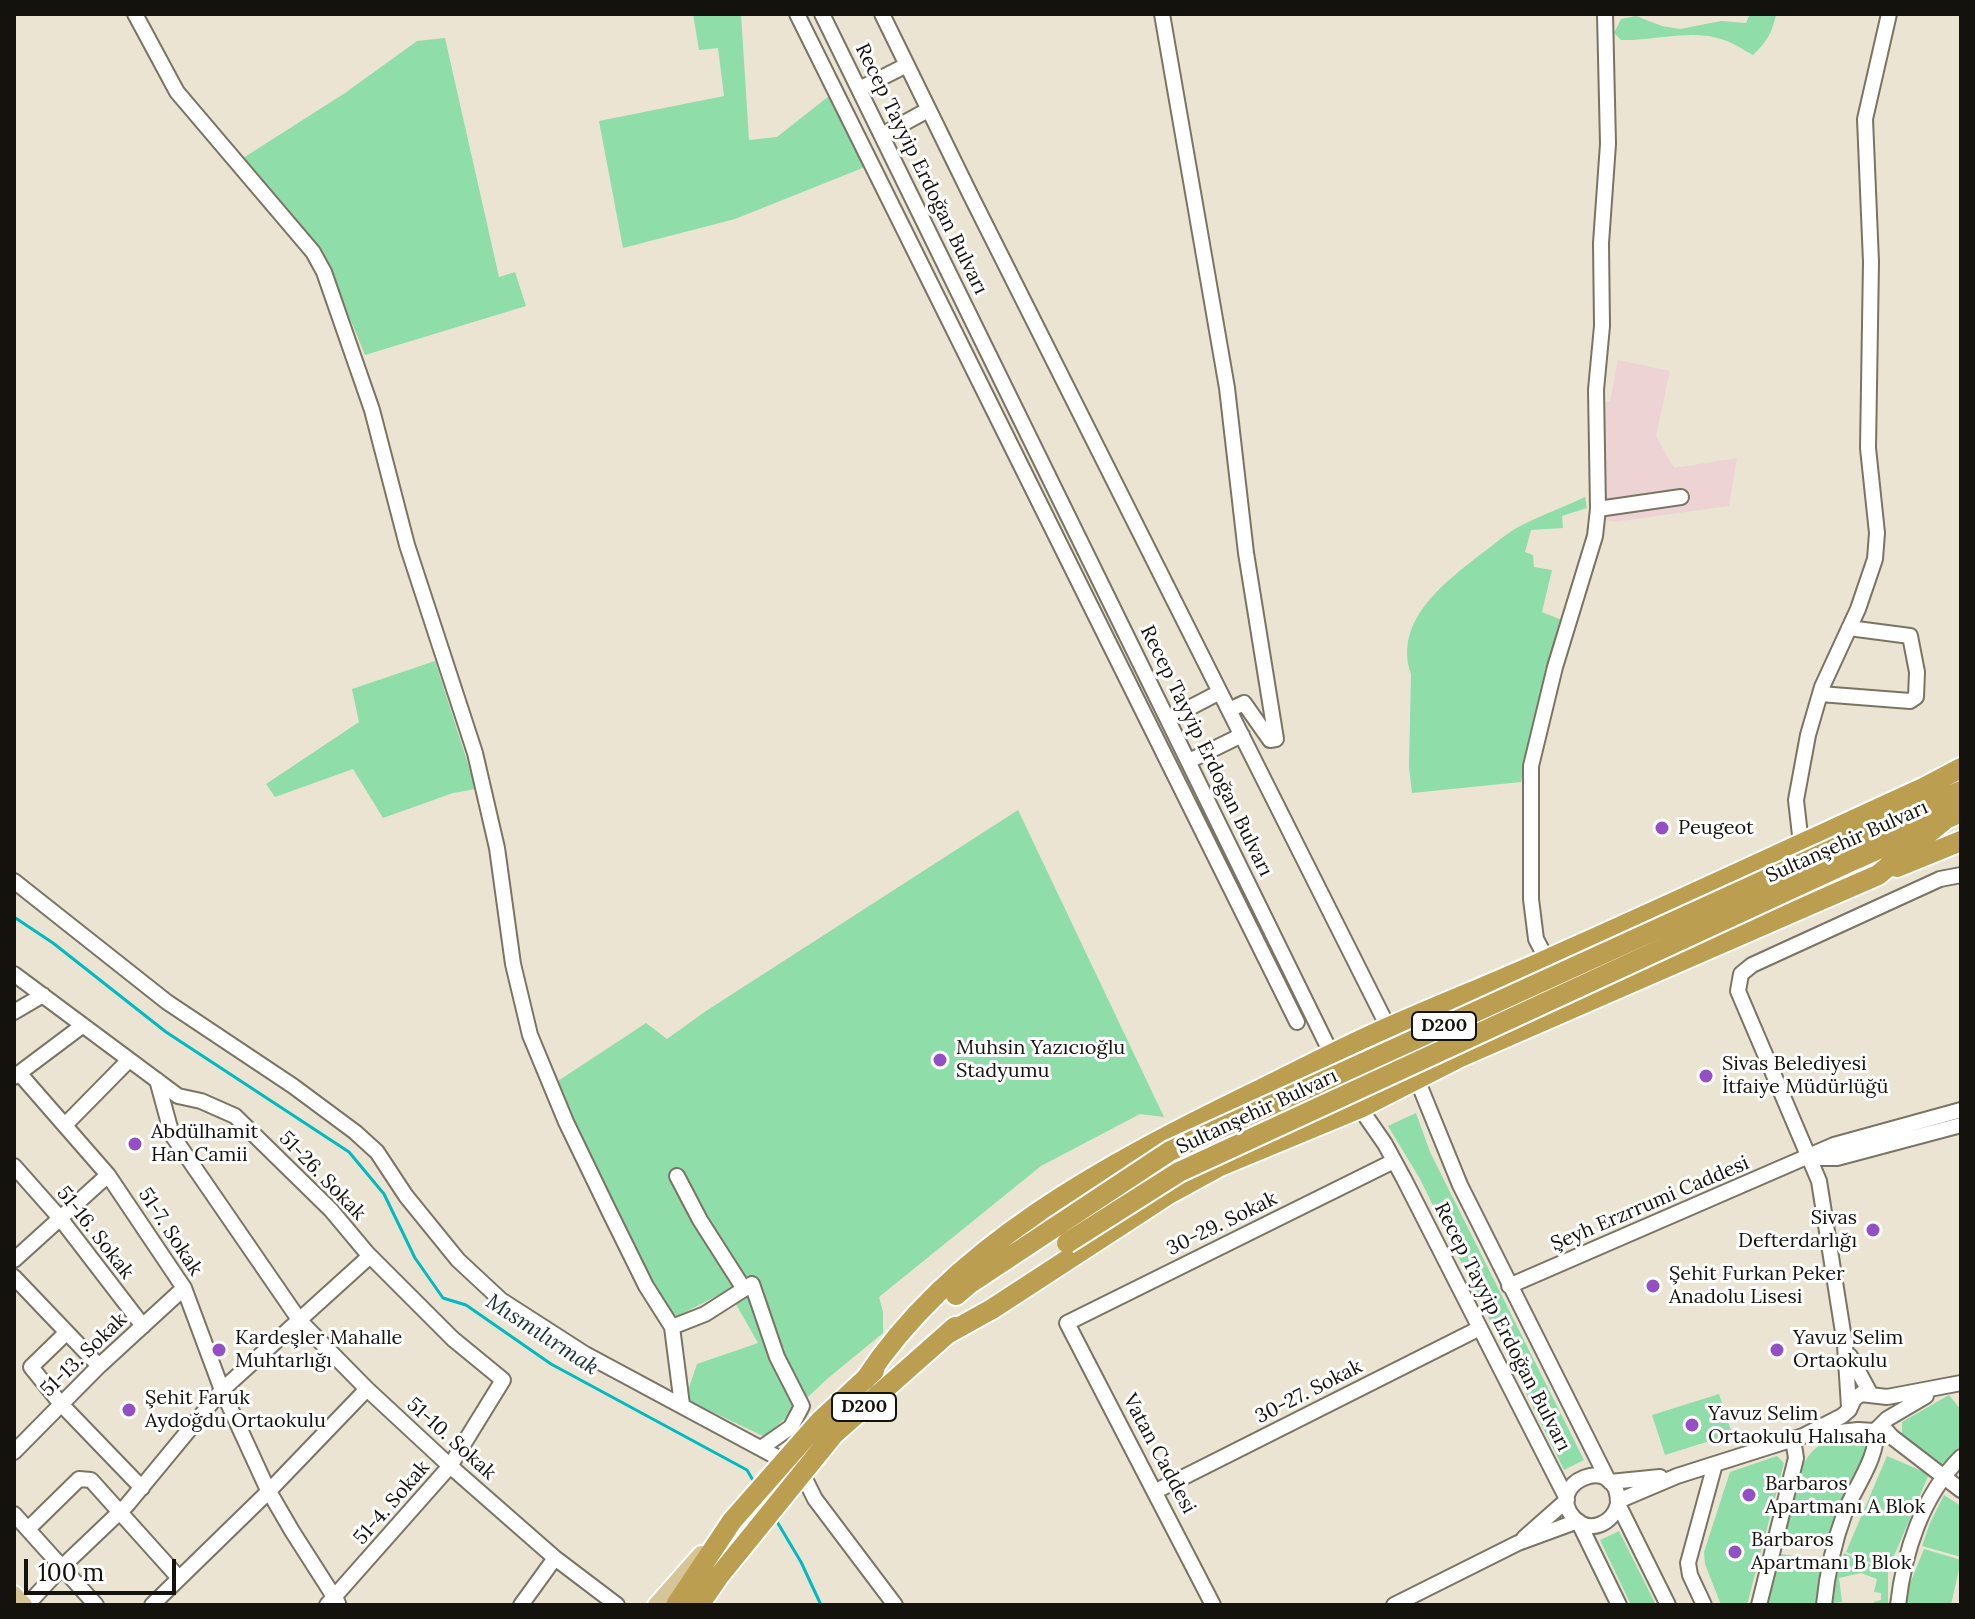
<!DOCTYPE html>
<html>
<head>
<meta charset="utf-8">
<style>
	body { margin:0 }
	#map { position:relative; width:1975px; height:1619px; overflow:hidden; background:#ebe4d2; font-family:Lora,serif }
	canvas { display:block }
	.frame { position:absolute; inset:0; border:16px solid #14120c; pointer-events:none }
	.scale { position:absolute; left:24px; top:1559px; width:152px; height:36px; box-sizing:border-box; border:4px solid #14120c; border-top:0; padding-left:10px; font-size:24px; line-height:28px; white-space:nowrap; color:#14120c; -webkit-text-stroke:6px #fff; paint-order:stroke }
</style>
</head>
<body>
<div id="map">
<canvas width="1975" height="1619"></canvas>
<div class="frame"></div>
<div class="scale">100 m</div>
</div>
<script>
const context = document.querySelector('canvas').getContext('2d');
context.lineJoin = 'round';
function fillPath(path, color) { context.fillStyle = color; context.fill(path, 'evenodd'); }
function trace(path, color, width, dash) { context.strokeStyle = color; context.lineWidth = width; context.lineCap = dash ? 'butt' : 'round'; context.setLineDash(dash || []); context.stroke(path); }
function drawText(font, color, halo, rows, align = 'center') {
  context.font = font + ' Lora,serif'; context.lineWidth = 6; context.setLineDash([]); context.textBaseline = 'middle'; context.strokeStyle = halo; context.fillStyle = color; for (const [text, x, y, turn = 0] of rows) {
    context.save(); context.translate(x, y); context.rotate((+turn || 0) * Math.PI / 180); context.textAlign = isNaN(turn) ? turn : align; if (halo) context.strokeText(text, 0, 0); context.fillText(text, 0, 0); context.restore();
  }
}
fillPath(new Path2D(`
	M1618 360 1670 371 1656 436 1674 468 1737 458 1729 506 1614 522 1604 519 1600 403 1610 401Z`), '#eed3d5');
fillPath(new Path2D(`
	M693 14H741L749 140 777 137 829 96 865 167 735 219 623 248 599 121 724 96 718 48 699 50Z
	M1750 14 1776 15C1772 33 1766 43 1753 55 1743 50 1734 43 1724 40 1693 28 1654 41 1621 40L1614 33 1621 19 1636 16 1662 26 1680 29 1721 21 1746 23Z
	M445 38 499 277 515 272 526 306 365 355 321 248 240 160 345 93 417 41Z
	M1585 497 1587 508 1562 516 1563 528 1531 530 1525 552 1533 555 1534 567 1552 570 1542 612 1564 621 1521 782 1412 793 1409 767 1411 674C1393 621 1444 583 1481 554 1494 545 1507 532 1522 525 1542 515 1564 507 1585 497Z
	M435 661 476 789 453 793 383 818 353 769 275 797 266 784 359 722 352 689Z
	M1018 810 1164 1117 1140 1114 1041 1166 879 1297 883 1312V1333L827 1379 765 1437 685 1399 697 1364 758 1343 728 1290 674 1318 642 1270 555 1083 646 1023 667 1039 706 1011Z
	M1416 1113 1430 1152 1584 1460 1564 1470 1420 1179 1388 1126Z
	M1719 1394 1732 1434 1665 1455 1652 1415Z
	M1949 1395 1961 1410V1446L1940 1466 1902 1436V1422Z
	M1861 1439 1868 1442 1870 1449 1826 1548 1781 1540C1789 1509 1795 1451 1829 1441 1839 1438 1851 1439 1861 1439Z
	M1777 1456 1784 1463 1747 1605H1721L1705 1564 1704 1552 1730 1472Z
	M1887 1456 1929 1474 1888 1570 1846 1552Z
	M1944 1495 1961 1506V1557L1922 1546 1930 1523Z
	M1619 1531 1656 1605H1631L1600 1540Z
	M1924 1549 1961 1560 1951 1605H1905L1909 1586Z
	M1775 1553 1825 1561 1820 1577 1818 1605H1763Z
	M1844 1553 1888 1572V1605H1875L1874 1602 1881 1600V1593L1874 1592 1877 1579 1861 1573 1839 1578 1842 1602 1832 1603 1833 1586Z`), '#8fdda8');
trace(new Path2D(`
	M14 917 53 943 166 1032 349 1152 384 1194 415 1258 443 1298 466 1305 551 1364 747 1470 754 1482
	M776 1520 801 1562 821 1605`), '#00bac1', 3);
const minor = new Path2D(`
	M135 14 177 92 313 252 324 272 372 410 407 545 475 753 497 848 513 964 530 1035 566 1122 609 1211 646 1286 672 1327 682 1405
	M797 14 1297 1022
	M822 14 1332 1055 1360 1108 1385 1144 1404 1179 1567 1499
	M882 14 971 196 1386 1023 1404 1053
	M1162 14 1227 388 1246 553 1276 739 1270 740 1244 703 1229 710
	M859 89 907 65
	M882 135 928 110
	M1598 509 1681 497
	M1820 694 1910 701 1916 697 1917 672 1910 636 1849 628
	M1168 719 1220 692
	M1189 761 1242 735
	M1801 844 1796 800 1808 735 1822 687 1858 609 1875 559 1877 533 1868 448 1871 262 1865 119 1889 14
	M14 881 167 1002 293 1086 355 1132 377 1152 406 1196 458 1260 501 1300 585 1354 786 1462
	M1547 960 1536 939 1531 899V766L1555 667 1595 536 1598 509 1596 390 1602 326 1601 243 1608 144 1605 14
	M14 974 178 1096 201 1101 235 1116 331 1210 367 1253 453 1339 503 1380 450 1466 327 1605
	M14 1012 43 995
	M1414 1072 1460 1185 1608 1480
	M19 1073 108 1175 184 1288 222 1390 267 1488 292 1531 338 1603
	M14 1077 82 1026
	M157 1080 172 1135 300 1321 367 1389 450 1466 555 1558 617 1605
	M66 1124 129 1060
	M1808 1158H1837L1961 1125
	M14 1166 60 1218 143 1326
	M677 1176 700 1220 744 1289
	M14 1260 108 1175
	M14 1277 99 1366
	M1509 1286 1834 1145 1961 1110
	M672 1327 705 1314 752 1284 777 1357 802 1406 791 1427 761 1448
	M66 1333 31 1367 61 1404 142 1488
	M1850 1356 1870 1393
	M1849 1407 1845 1345 1819 1181 1738 991 1741 974 1752 965 1940 879 1961 875
	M1882 1426 1892 1437 1961 1490
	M1812 1435 1858 1430 1875 1431 1887 1419 1926 1396
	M14 1452 99 1366 184 1288
	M802 1473 815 1499 895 1605
	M1610 1482 1660 1477
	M1156 1491 1480 1328
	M1618 1501 1677 1476 1803 1436 1842 1416 1849 1410 1854 1399 1861 1394 1887 1397 1961 1383
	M1618 1504C1613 1523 1590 1535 1574 1518 1542 1483 1619 1450 1618 1504L1668 1605
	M14 1514 96 1605
	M1579 1523 1619 1605
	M28 1529 79 1479 91 1480 179 1578
	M1524 1538 1567 1500
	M27 1605 63 1566 127 1505 222 1390 370 1256
	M152 1605 269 1491 367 1389
	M521 1605 555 1558
	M1213 1605 1067 1323 1394 1161
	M1394 1605 1518 1543 1578 1521
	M1704 1605 1690 1575 1688 1563 1715 1464
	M1759 1605 1796 1458 1793 1439
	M1824 1605C1827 1574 1834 1542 1845 1512 1854 1489 1880 1454 1875 1431
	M1898 1605C1904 1552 1922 1496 1961 1457`);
const major = new Path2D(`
	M14 1594 24 1605
	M656 1605 701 1554`);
const highway = new Path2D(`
	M1846 843 1961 791
	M1856 859 1961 812
	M1897 867 1961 841
	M956 1295 969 1284 1052 1229
	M947 1334 992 1309 1167 1195 1220 1166 1360 1108 1460 1057 1878 875 1948 817
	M865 1380C953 1245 1110 1163 1251 1094 1290 1075 1328 1055 1367 1037 1426 1010 1488 986 1548 959 1673 904 1798 845 1923 788L1961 768
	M676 1605 732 1521 820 1421 874 1371
	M699 1605 719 1576 834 1434 955 1327`);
trace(minor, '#797464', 18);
trace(major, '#fff', 20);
trace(highway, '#fff', 24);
trace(minor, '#fff', 14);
trace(major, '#d6c596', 16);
trace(highway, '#bb9e50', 20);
const highwayBridge = new Path2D(`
	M1052 1229 1170 1151 1846 843
	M1067 1243 1179 1172 1856 859`);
trace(highwayBridge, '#fff', 24, []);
trace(highwayBridge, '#bb9e50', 20);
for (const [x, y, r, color] of [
	[1662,828,8,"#934fc3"],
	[940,1060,8,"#934fc3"],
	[1706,1076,8,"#934fc3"],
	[135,1144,8,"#934fc3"],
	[1873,1230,8,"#934fc3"],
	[1653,1286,8,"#934fc3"],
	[219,1350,8,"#934fc3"],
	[1777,1350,8,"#934fc3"],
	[129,1410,8,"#934fc3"],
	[1692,1425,8,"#934fc3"],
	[1749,1495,8,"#934fc3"],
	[1735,1552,8,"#934fc3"]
]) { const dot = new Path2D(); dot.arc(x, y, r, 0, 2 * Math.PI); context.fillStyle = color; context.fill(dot); trace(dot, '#fff', 3); }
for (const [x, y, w] of [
	[1444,1026,64],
	[864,1407,64]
]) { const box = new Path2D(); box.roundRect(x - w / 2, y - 14, w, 28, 6); context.fillStyle = '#fff'; context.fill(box); trace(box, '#14120c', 2); }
drawText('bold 18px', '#14120c', null, [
	["D200",1444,1026],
	["D200",864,1407]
]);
drawText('20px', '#14120c', '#fff', [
	["Recep Tayyip Erdoğan Bulvarı",921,169,64],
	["Recep Tayyip Erdoğan Bulvarı",1206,751,64],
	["Sultanşehir Bulvarı",1847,842,-24],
	["Sultanşehir Bulvarı",1257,1112,-25],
	["51-26. Sokak",322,1176,46],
	["Şeyh Erzrrumi Caddesi",1650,1204,-23],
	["30-29. Sokak",1222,1224,-26],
	["51-7. Sokak",170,1232,57],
	["51-16. Sokak",95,1233,52],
	["Recep Tayyip Erdoğan Bulvarı",1502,1327,63],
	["51-13. Sokak",84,1355,-44],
	["30-27. Sokak",1309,1392,-27],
	["51-10. Sokak",451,1439,42],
	["Vatan Caddesi",1159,1454,62],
	["51-4. Sokak",392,1503,-49]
]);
drawText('20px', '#14120c', '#fff', [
	["Peugeot",1678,828],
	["Muhsin Yazıcıoğlu",956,1048],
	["Stadyumu",956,1071],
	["Sivas Belediyesi",1722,1064],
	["İtfaiye Müdürlüğü",1722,1087],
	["Abdülhamit",151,1132],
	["Han Camii",151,1155],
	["Sivas",1857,1218,"right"],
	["Defterdarlığı",1857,1241,"right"],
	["Şehit Furkan Peker",1669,1274],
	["Anadolu Lisesi",1669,1297],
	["Kardeşler Mahalle",235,1338],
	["Muhtarlığı",235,1361],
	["Yavuz Selim",1793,1338],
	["Ortaokulu",1793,1361],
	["Şehit Faruk",145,1398],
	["Aydoğdu Ortaokulu",145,1421],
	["Yavuz Selim",1708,1414],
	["Ortaokulu Halısaha",1708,1437],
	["Barbaros",1765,1484],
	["Apartmanı A Blok",1765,1507],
	["Barbaros",1751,1540],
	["Apartmanı B Blok",1751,1563]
], 'left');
drawText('italic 22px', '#193233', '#fff', [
	["Mısmılırmak",542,1335,33]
]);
</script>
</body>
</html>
